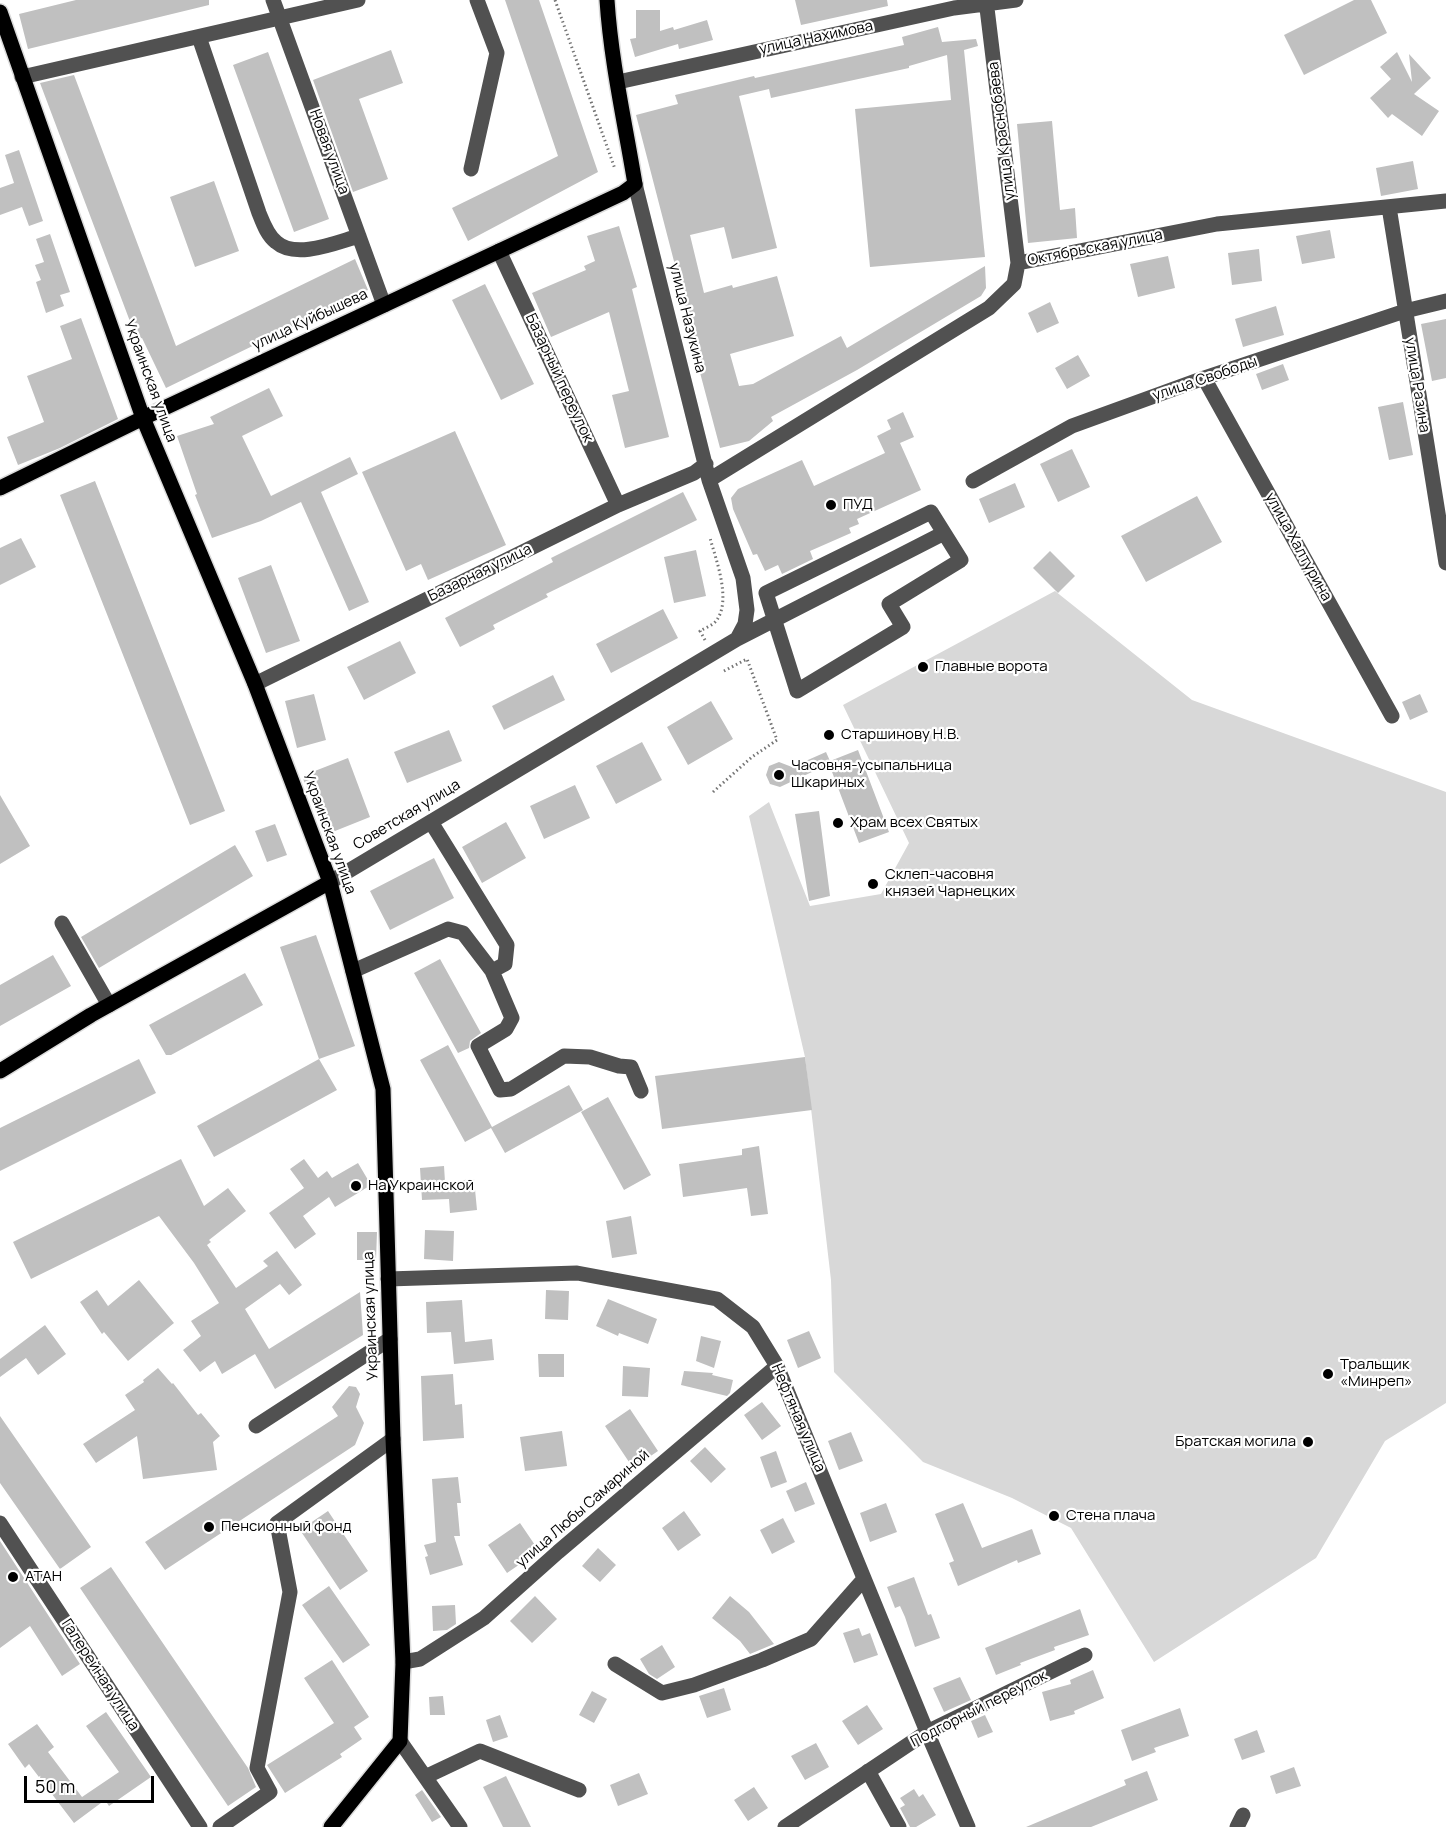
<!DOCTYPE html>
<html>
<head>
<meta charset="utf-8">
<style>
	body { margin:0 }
	#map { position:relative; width:1446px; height:1827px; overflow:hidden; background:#fff; font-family:Manrope,sans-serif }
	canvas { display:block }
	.scale { position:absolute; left:24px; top:1776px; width:130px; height:27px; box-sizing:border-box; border:3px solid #000; border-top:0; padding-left:8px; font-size:18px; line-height:21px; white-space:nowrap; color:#000; -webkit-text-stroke:4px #fff; paint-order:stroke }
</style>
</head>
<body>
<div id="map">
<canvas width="1446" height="1827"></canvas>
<div class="scale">50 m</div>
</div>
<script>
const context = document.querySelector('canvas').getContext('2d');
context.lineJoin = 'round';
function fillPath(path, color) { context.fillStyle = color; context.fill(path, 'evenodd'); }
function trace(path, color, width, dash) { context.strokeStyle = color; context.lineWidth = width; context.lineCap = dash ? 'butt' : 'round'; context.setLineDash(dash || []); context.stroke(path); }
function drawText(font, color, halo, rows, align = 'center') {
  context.font = font + ' Manrope,sans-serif'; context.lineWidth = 4.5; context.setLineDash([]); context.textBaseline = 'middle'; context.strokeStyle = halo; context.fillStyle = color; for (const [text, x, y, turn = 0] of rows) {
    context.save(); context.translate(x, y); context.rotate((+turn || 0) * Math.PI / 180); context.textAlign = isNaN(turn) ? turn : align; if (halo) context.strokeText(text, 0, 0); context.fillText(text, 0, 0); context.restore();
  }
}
fillPath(new Path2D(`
	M1055 591 1192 700 1446 792V1403L1385 1441 1316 1558 1154 1662 1071 1528 1012 1498 923 1462 834 1372 831 1280 805 1057 749 816 769 802 810 906 881 894 909 843 843 705Z`), '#d8d8d8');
fillPath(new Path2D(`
	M76 0H209V5L28 49 19 14Z
	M505 0H539L598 172 468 241 452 208 558 156Z
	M795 0H887L888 6 801 25Z
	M1354 0H1371L1387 33 1304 75 1284 35Z
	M636 10H660V31L673 27 674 30 707 20 713 40 679 49 678 44 635 57 630 39 636 38Z
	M938 27 942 42 976 39 978 46 964 50 985 257 870 267 855 109 951 100 947 55 909 66V68L771 98 769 89 739 96 777 248 732 259 724 227 690 235 704 293 732 285 733 288 777 276 794 336 730 354 739 386 753 384 841 336 847 348 985 266 986 288 981 296 857 370 771 417 773 421 749 441 720 448 694 350H697L636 115 678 104 675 95 754 76 755 78 904 45 902 37Z
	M391 50 403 83 359 99 388 179 353 192 313 80Z
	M268 52 329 219 294 232 233 65Z
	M1397 52 1412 82 1409 54 1431 78 1414 94 1439 111 1422 136 1392 114 1388 118 1370 98 1391 79 1380 67Z
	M74 75 176 346 355 259 368 290 166 388 142 338 137 340 40 83Z
	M1052 121 1060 210 1075 208 1077 238 1028 243 1017 124Z
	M19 150 43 221 29 226 22 207 0 215V188L14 183 5 155Z
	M1413 161 1418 189 1381 196 1376 168Z
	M214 181 239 251 195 267 170 197Z
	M619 226 637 287 632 289 669 437 625 448 612 395 629 391 609 312 551 337 532 293 586 270 584 266 595 261 587 236Z
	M1330 230 1335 258 1302 264 1296 236Z
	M50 234 70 292 60 295 64 306 46 313 36 282 41 280 35 265 44 262 36 239Z
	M1259 249 1262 281 1232 285 1228 253Z
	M1168 256 1175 288 1138 297 1130 264Z
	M485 284 534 384 501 400 452 300Z
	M1050 302 1059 323 1037 333 1028 313Z
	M1276 306 1284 335 1243 347 1235 319Z
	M81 318 118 419 60 448 18 465 7 437 44 422 27 376 72 359 60 326Z
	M1446 319V378L1432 381 1421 324Z
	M1078 355 1090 376 1067 389 1055 368Z
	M1283 364 1289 380 1262 390 1256 374Z
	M269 388 283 416 242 436 271 496 350 457 358 474 321 492 369 602 349 611 301 502 261 521 212 538 195 495 197 494 177 436 214 424 210 417Z
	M1403 402 1413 455 1389 460 1378 407Z
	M903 412 914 437 900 443 921 490 857 519 859 524 849 528 851 533 810 551 813 559 782 574 778 565 765 571 757 554 753 555 733 509 731 498 738 489 802 460 814 486 885 453 877 436 891 429 887 420Z
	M455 431 506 545 428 580 421 564 406 571 362 472Z
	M1072 449 1090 487 1058 502 1040 464Z
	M95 481 225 811 190 825 60 495Z
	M1015 483 1025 507 989 523 979 499Z
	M683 492 697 520 546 594 548 597 493 625 495 629 460 647 445 618 553 562 551 558Z
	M1197 496 1222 542 1146 582 1121 536Z
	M21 538 36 567 0 585V548Z
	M696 550 706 596 674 603 664 557Z
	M1050 551 1075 576 1058 593 1033 568Z
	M271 565 300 641 266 653 238 578Z
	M663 609 678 638 611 673 596 644Z
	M400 641 416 673 364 700 347 667Z
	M553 675 565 700 504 730 492 706Z
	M314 694 326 740 297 748 285 701Z
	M1420 694 1428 712 1410 720 1402 702Z
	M711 701 733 739 688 765 667 727Z
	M449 730 462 761 407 783 394 752Z
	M642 742 662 780 616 804 596 766Z
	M858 750 889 832 859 843 829 764 780 787 770 784 766 775 769 766 779 762 792 767 826 752 830 761Z
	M348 758 370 817 325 835 302 776Z
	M575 785 590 818 544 839 530 806Z
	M0 795 30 846 0 864Z
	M819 811 830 896 809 901 795 814Z
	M506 822 526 858 482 883 462 847Z
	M275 824 287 855 267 862 255 831Z
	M235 845 253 876 99 968 81 937Z
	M434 858 454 898 390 930 370 891Z
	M316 935 355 1046 319 1059 280 947Z
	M53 955 71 986 0 1026V985Z
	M440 959 481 1033 470 1041 469 1048 458 1053 414 973Z
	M245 973 263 1005 171 1055H166L149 1025Z
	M448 1045 492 1127 569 1085 583 1110 505 1153 491 1128 465 1142 420 1060Z
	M805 1057 812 1110 662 1129 655 1076Z
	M139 1059 156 1093 0 1171V1128Z
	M319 1059 337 1090 214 1157 197 1126Z
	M608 1097 651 1175 624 1190 581 1112Z
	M759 1146 768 1214 751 1216 747 1188 683 1197 679 1164 742 1155V1149Z
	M181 1159 204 1206 228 1188 246 1211 209 1240 211 1242 207 1245 236 1288 268 1266 263 1261 277 1251 302 1285 289 1295 280 1284 245 1309 269 1349 360 1292 363 1335 275 1389 255 1354 222 1374 215 1361 200 1372 183 1350 201 1336 191 1321 219 1303 194 1263 159 1216 31 1279 13 1242Z
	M304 1159 318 1178 327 1171 332 1178 358 1163 371 1185 335 1207 329 1197 303 1216 316 1234 295 1249 269 1213 304 1188 290 1169Z
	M444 1166 445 1182 474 1179 477 1210 450 1213 449 1199 422 1200 420 1168Z
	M631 1216 637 1254 612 1258 606 1221Z
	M425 1230 454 1231 453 1261 424 1259Z
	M357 1232H377L376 1260H357Z
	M139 1280 174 1323 128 1361 104 1332 102 1334 80 1302 97 1290 108 1306Z
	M546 1290 569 1291 568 1320 545 1319Z
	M608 1299 657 1319 648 1344 619 1333 618 1336 596 1326Z
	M462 1300 465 1342 492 1339 494 1360 454 1364 451 1332 427 1333 426 1302Z
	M45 1325 66 1354 38 1375 26 1358 0 1377V1359Z
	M809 1331 821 1358 798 1368 787 1340Z
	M701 1336 721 1341 714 1368 696 1361Z
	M538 1354H564V1377H539Z
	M623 1366 650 1368 648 1397 622 1396Z
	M158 1368 172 1384 173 1383 198 1415 201 1413 220 1436 213 1442 217 1470 143 1479 137 1436 96 1463 83 1444 135 1410 125 1395 144 1382 143 1380Z
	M684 1371 713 1373 712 1375 733 1380 730 1393 727 1396 681 1385Z
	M453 1374 455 1405 462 1404 464 1438 423 1441 421 1376Z
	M349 1386 356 1387 360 1394 356 1407 364 1423 355 1445 165 1570 145 1542 338 1416 332 1407Z
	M762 1402 781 1426 762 1440 744 1415Z
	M630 1409 658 1451 633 1468 605 1426Z
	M0 1416 91 1547 60 1569 0 1483Z
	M562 1431 567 1466 525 1471 520 1437Z
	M851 1432 863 1461 839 1470 828 1441Z
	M705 1447 726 1469 711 1483 690 1461Z
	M776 1451 787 1482 771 1488 760 1457Z
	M458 1477 461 1503H457L460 1536H454L463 1565 430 1575 425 1557 428 1556 424 1545 436 1542 432 1479Z
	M806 1482 815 1504 795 1512 786 1491Z
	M886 1503 897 1532 870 1542 860 1513Z
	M963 1503 982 1548 1032 1529 1041 1554 1018 1563 1017 1560 958 1586 949 1563 954 1561 935 1514Z
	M328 1511 368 1571 340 1590 300 1530Z
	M684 1511 701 1535 678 1551 662 1528Z
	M783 1518 795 1542 772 1554 760 1530Z
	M520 1523 539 1551 507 1573 488 1545Z
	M0 1541 80 1664 62 1676 30 1626 0 1648Z
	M598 1548 616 1565 600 1582 582 1566Z
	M111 1567 248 1768 256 1787 228 1806 80 1588Z
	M914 1577 928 1615 931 1614 940 1638 915 1647 905 1617 900 1606 895 1608 887 1587Z
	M329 1586 370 1645 343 1663 302 1605Z
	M535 1596 557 1619 532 1643 510 1621Z
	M730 1596 749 1612 774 1644 750 1654 740 1641 712 1618Z
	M455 1605 456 1624 447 1630 433 1631 432 1606Z
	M1080 1609 1089 1635 1054 1647 1055 1650 1020 1663 1021 1665 996 1675 985 1648Z
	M859 1628 862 1636 870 1633 878 1655 854 1663 843 1633Z
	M662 1645 675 1667 657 1679 649 1674 640 1659Z
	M332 1660 369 1717 354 1727 362 1739 340 1754 342 1757 285 1793 267 1765 334 1723 304 1678Z
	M1093 1670 1104 1698 1074 1711 1075 1714 1050 1721 1042 1692 1071 1684 1070 1680Z
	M960 1677 971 1700 944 1712 933 1688Z
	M724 1688 731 1710 707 1718 699 1696Z
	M592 1691 607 1699 594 1723 579 1715Z
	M443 1696 445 1715H430L429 1697Z
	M867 1705 883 1729 858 1745 842 1721Z
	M1180 1708 1189 1736 1154 1748 1156 1752 1132 1761 1121 1730Z
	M106 1712 151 1777 109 1806 105 1800 74 1823 29 1764 25 1768 8 1744 37 1724 54 1747 48 1752 82 1797 119 1772 86 1726Z
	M500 1715 508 1737 493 1742 486 1720Z
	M985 1715 993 1732 978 1738 971 1721Z
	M1257 1730 1265 1752 1242 1760 1234 1739Z
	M816 1743 829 1767 805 1780 791 1756Z
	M1294 1767 1301 1786 1276 1794 1270 1776Z
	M1147 1771 1158 1800 1091 1827H1026L1126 1785 1124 1780Z
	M639 1773 648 1794 618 1806 610 1785Z
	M506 1776 531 1827H503L483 1787Z
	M754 1787 768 1808 748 1821 734 1800Z
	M914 1789 919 1797 923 1794 936 1815 916 1827H910L900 1808 905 1805 900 1798Z
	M422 1790 441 1817 432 1822 415 1795Z`), '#c0c0c0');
const major = new Path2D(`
	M0 12 143 418 255 684 330 882 383 1089 393 1439 403 1662 400 1741 331 1827
	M0 488 143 418 623 193 635 184C625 123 611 62 607 0
	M0 1071 91 1015 330 882`);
trace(major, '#dbdbdb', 18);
trace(new Path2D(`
	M555 0 615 169
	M705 640 700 631C705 628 713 625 716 621 732 601 716 560 710 538
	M713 792 752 757 777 740 747 659 722 672`), '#737373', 3, [1.5, 3]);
trace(new Path2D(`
	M273 0 384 305
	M199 37 259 213C263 223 267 235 276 242 296 260 337 242 359 236
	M22 77 358 0
	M618 82 954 8 1016 0
	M471 169 497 53 477 0
	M635 184 709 480 743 578 747 610 745 624 737 639
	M1389 207 1446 563
	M499 251 618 505
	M1018 263 1217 224 1446 201
	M1204 378 1392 716
	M709 480 989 308 1014 284 1018 263 986 0
	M973 481 1072 426 1204 378 1405 311 1446 301
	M931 512 961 560 889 604 903 627 797 691 766 593Z
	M255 684 618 505 694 473 706 464
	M330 882 737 639 944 533
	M62 923 109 1005
	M353 971 448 929 463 933 492 971 505 964 507 945 431 822
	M492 971 512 1018 506 1029 478 1046 500 1090 511 1089 564 1056 590 1057 619 1066 631 1067 641 1091
	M388 1279 577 1273 717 1299 753 1327 777 1366 927 1732 968 1827
	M256 1426 390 1339
	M0 1523 200 1827
	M403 1662 420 1659 484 1618 558 1552 777 1366
	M615 1664 662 1693 694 1685 762 1660 811 1639 864 1579
	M400 1741 460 1827
	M868 1771 899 1827
	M425 1777 480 1751 579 1790
	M220 1827 270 1792 257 1768 290 1592 277 1523 393 1439
	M785 1827 927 1732 1085 1655
	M1237 1827 1243 1815`), '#515151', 15);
trace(major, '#000', 15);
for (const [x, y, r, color] of [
	[831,505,6,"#000"],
	[923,667,6,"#000"],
	[829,735,6,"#000"],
	[779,775,6,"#000"],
	[838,823,6,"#000"],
	[873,884,6,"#000"],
	[356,1186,6,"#000"],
	[1328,1374,6,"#000"],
	[1308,1442,6,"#000"],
	[1054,1516,6,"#000"],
	[209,1527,6,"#000"],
	[13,1577,6,"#000"]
]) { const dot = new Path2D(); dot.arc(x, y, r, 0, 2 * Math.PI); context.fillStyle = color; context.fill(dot); trace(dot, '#fff', 2); }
drawText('15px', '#000', '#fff', [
	["улица Нахимова",816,38,-12],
	["улица Краснобаева",1002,131,-97],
	["Новая улица",329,152,70],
	["Октябрьская улица",1095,248,-11],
	["улица Назукина",687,318,76],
	["улица Куйбышева",310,320,-25],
	["Базарный переулок",559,378,65],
	["улица Свободы",1205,379,-19],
	["Украинская улица",150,381,70],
	["улица Разина",1417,385,81],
	["улица Халтурина",1298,547,61],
	["Базарная улица",480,573,-26],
	["Советская улица",407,815,-31],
	["Украинская улица",329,833,70],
	["Украинская улица",371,1316,-92],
	["Нефтяная улица",798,1418,67],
	["улица Любы Самариной",583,1509,-41],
	["Галерейная улица",100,1675,57],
	["Подгорный переулок",979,1709,-27]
]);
drawText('15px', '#000', '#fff', [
	["ПУД",843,505],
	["Главные ворота",935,667],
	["Старшинову Н.В.",841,735],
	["Часовня-усыпальница",791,766],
	["Шкариных",791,783],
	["Храм всех Святых",850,823],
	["Склеп-часовня",885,875],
	["князей Чарнецких",885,892],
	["На Украинской",368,1186],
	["Тральщик",1340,1365],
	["«Минреп»",1340,1382],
	["Братская могила",1296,1442,"right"],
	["Стена плача",1066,1516],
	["Пенсионный фонд",221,1527],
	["АТАН",25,1577]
], 'left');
</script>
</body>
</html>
